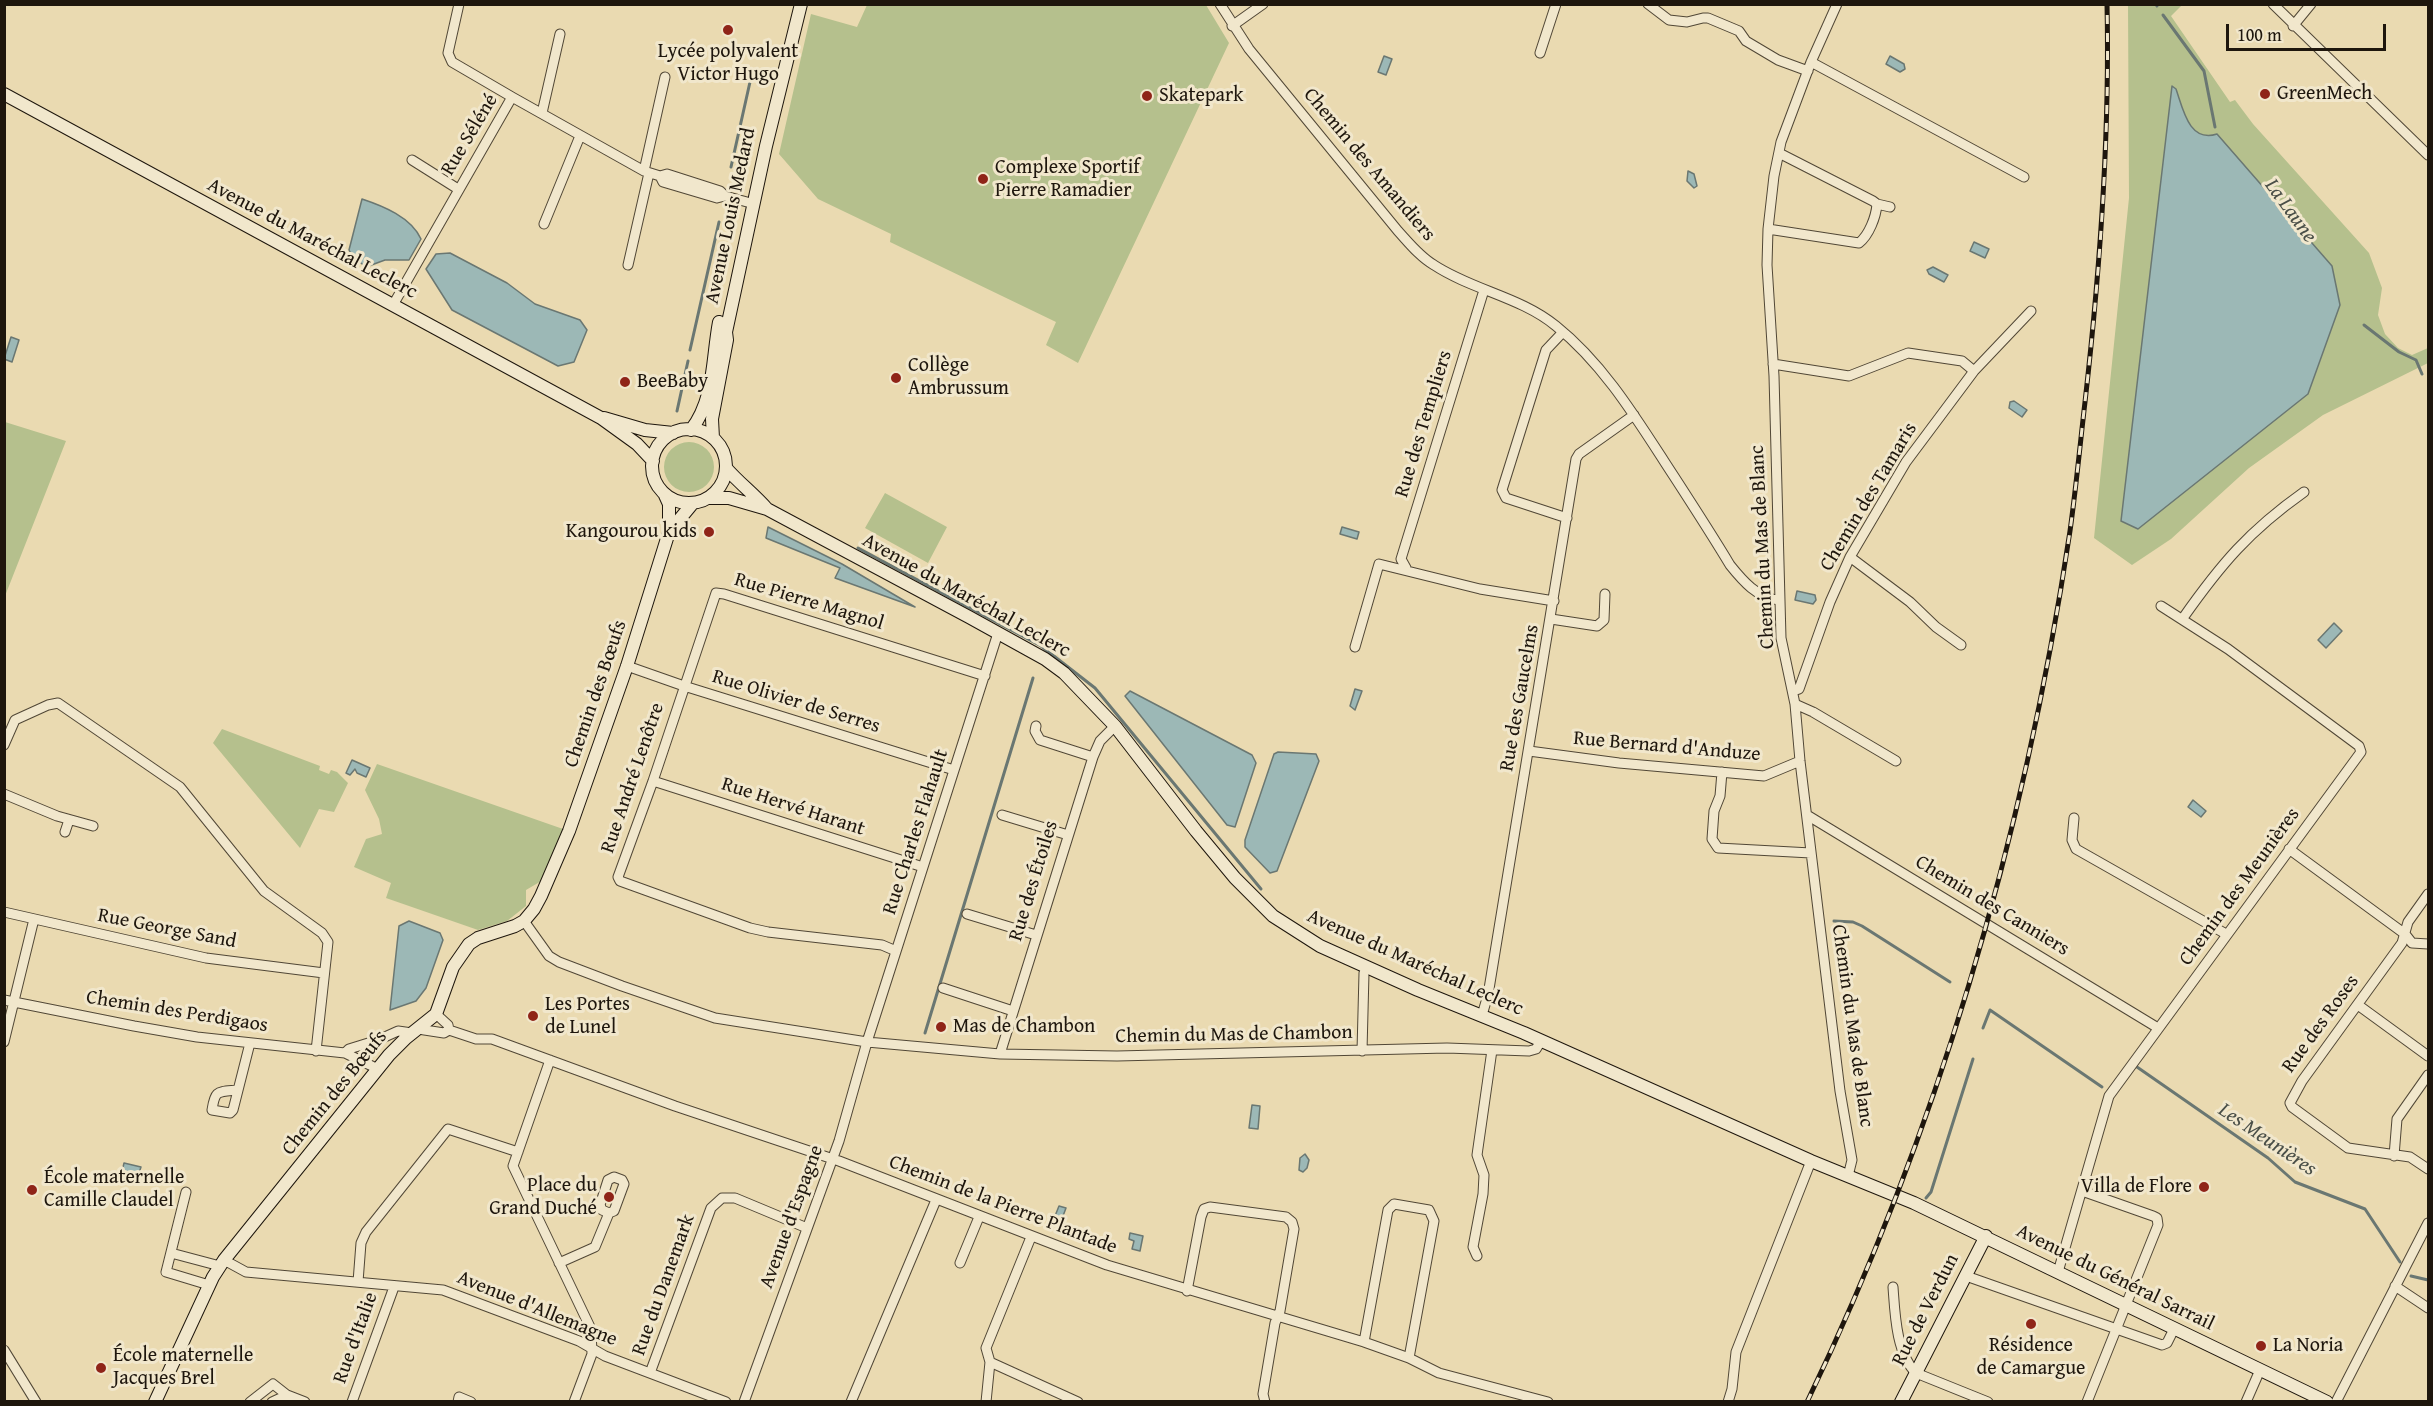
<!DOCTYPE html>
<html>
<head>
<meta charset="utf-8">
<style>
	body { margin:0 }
	#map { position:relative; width:2433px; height:1406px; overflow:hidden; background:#eadab1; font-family:"Gentium Book Plus",serif }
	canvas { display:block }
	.frame { position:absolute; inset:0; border:6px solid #1e160d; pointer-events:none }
	.scale { position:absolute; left:2226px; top:24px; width:160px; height:27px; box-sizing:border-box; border:3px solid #1e160d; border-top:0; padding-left:8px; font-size:18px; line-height:21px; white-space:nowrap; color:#1e160d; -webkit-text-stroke:4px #f1e7cc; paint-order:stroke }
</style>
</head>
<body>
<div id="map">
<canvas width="2433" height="1406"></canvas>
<div class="frame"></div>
<div class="scale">100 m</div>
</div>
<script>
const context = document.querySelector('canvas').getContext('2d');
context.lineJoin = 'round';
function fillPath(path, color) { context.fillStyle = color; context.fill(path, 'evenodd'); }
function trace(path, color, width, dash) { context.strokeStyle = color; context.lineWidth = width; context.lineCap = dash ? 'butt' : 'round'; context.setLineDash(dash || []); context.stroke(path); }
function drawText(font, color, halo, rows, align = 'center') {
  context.font = font + ' "Gentium Book Plus",serif'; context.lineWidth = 6; context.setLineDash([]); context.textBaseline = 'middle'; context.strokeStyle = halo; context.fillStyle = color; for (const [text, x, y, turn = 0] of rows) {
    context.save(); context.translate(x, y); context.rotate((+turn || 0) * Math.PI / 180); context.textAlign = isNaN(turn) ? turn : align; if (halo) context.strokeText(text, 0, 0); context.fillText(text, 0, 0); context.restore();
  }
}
fillPath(new Path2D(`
	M867 5H1206L1229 43 1078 363 1046 345 1056 322 890 242 891 234 818 199 779 154 811 14 857 27Z
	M2128 5H2182L2171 16 2230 102 2235 100 2253 124 2369 253 2382 288 2378 315 2385 334 2398 348 2412 355 2428 348V363L2323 415 2249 468 2171 539 2132 565 2094 538 2129 198Z
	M5 422 66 441 5 596 4 422Z
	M664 467a25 25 0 1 1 50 0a25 25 0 1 1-50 0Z
	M885 493 947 527 928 563 865 528Z
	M222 729 320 766 319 770 329 774 331 770 337 772 348 783 334 812 319 809 300 848 213 743Z
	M377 764 563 829 543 880 526 890V906L507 921 478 930 386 898 391 883 354 867 366 839 382 834 379 819 365 790Z`), '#b5c08d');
const water = new Path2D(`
	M1384 56 1392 59 1386 75 1378 72Z
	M1890 56 1904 64 1905 69 1900 72 1886 64Z
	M2172 86 2176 89C2183 109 2189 143 2217 134L2332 266 2340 305 2308 394 2138 529 2121 521Z
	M1688 171 1694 174 1697 186 1694 188 1687 181Z
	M362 199C383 206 411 217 421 239L409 260H385L366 267 353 257 349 250Z
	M1974 242 1989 249 1985 258 1970 251Z
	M450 253 507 283 535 304 580 320 587 330 574 362 558 366 452 310 426 269 436 254Z
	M1933 267 1948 275 1944 282 1929 274 1927 270Z
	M11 337 19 340 12 362 4 359Z
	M2014 401 2027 410 2022 417 2009 408 2010 402Z
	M768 527 842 564 915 607 835 578 840 568 766 538Z
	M1342 527 1359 532 1357 539 1340 534Z
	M1797 591 1815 595 1816 600 1813 604 1795 600Z
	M2334 623 2342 631 2326 648 2318 640Z
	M1355 689 1362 691 1355 710 1350 706Z
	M1130 691 1252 755 1256 763 1235 827 1227 825 1125 696Z
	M1278 752 1316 754 1319 761 1277 871 1270 873 1245 847V840L1274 754Z
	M352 760 370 768 366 777 357 773 355 769 350 775 346 773Z
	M2193 800 2206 811 2201 817 2188 807Z
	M409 921 440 933 443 940 426 988 416 1001 390 1010 399 926Z
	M1252 1105 1260 1106 1258 1129 1249 1128Z
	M1305 1154 1309 1160 1307 1168 1303 1172 1299 1170 1300 1158Z
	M124 1163 141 1167 138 1176 122 1172Z
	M1059 1206 1066 1208 1060 1224 1056 1225 1053 1221Z
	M1130 1233 1143 1236 1140 1251 1132 1249 1134 1241 1129 1239Z`);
fillPath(water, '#9cb8b6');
trace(water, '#6a7772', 1.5);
trace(new Path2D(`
	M2156 4 2157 6
	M2163 15 2204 71 2215 127
	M731 167 752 73
	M2364 325 2399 352 2416 360 2422 374
	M690 350 719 222
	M677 411 688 361
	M858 548 1041 646 1095 688 1261 889
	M1834 921 1853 922 1862 926 1950 982
	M1983 1028 1990 1010 2102 1087
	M925 1033 1033 678
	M2137 1067 2268 1158 2295 1182 2365 1209 2400 1262
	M1926 1198 1931 1192 1973 1059
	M2411 1276 2428 1280`), '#6a7772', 3);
const street = new Path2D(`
	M459 4 448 53 452 62 512 97
	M1220 4 1249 49 1398 231C1409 243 1420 257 1434 265 1472 290 1521 297 1556 326 1601 362 1633 413 1664 461 1686 495 1709 530 1730 565 1742 580 1758 599 1779 600
	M1648 4 1669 20 1687 22 1703 18H1708L1739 31 1746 41 1778 60 1808 71
	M1837 4 1811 62 1781 142 1774 176 1768 229 1767 265 1774 376 1781 638 1795 704 1800 761 1840 1091 1852 1160 1848 1176
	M2273 4 2428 155
	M1232 26 1263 4
	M2293 26 2311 4
	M1540 53 1556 4
	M1811 62 2024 177
	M542 113 560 34
	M412 160 458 189
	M644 171 665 77
	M660 176 663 182 717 198 725 196
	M1877 204 1890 207
	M544 224 580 136
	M1768 229 1859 243C1869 235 1876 217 1877 204L1873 201 1779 153
	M628 265 649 173
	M393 305 512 97 644 171 660 176 667 174 720 191 725 196 747 202
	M1563 332 1546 350 1502 490 1506 498 1567 518
	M1773 364 1849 376 1908 353 1962 361 1974 371
	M1850 557 1910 602 1936 627 1961 645
	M1406 568 1401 559 1484 290
	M2183 618C2221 564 2249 531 2304 492
	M1551 619 1597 626 1604 620 1605 594
	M1355 647 1379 564 1480 589 1554 601
	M627 666 684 686 954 770
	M1793 691 1799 689 1830 602 1850 557 1906 462 1974 371 2031 311
	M1795 704 1813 712 1896 761
	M1036 726 1035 731 1040 740 1093 757
	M4 745 15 720 48 705 58 703 180 787 264 891 322 933 328 942 316 1051
	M1529 751 1619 763 1764 776 1800 761
	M1722 772 1720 796 1714 811 1712 839 1718 848 1811 853
	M653 781 923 867
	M4 794 57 816 93 826
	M1002 815 1068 835
	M1807 815 2158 1028
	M2074 818 2072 840 2076 849 2226 934
	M65 832 69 820
	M2289 849 2405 934 2412 943 2428 944
	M2428 894 2408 922 2402 943 2302 1081 2290 1103 2292 1107 2348 1148 2410 1157 2428 1169
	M4 912 206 958 324 973
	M967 914 1036 935
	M524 921 549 956 559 962 622 986 715 1018 867 1042 1000 1054 1117 1056 1447 1048 1529 1051 1536 1049 1541 1041
	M896 951 882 945 768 932 750 928 620 881 618 877 653 781 716 593 724 594 985 676
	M943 988 1013 1011
	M4 1000 134 1026 197 1037 345 1053 378 1069
	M2358 1005 2428 1056
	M436 1014 448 1025 449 1030 476 1039H492L675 1106 839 1161 1107 1265 1364 1342 1409 1358 1439 1373 1548 1402
	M1482 1015 1488 995 1576 459 1579 454 1634 415
	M418 1029 444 1033 449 1030
	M4 1042 34 919
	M1362 1051 1364 973 1367 967
	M345 1053 349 1049 378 1040 398 1031 412 1033
	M1000 1054 1093 757 1100 741 1115 726
	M550 1060 513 1166 591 1329 592 1354 574 1402
	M237 1090C217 1092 215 1090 212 1110L230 1113 233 1110 250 1043
	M2394 1156 2397 1119 2428 1075
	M2082 1191 2153 1216 2157 1218 2158 1225 2087 1402
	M186 1192 166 1272 209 1285
	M1031 1237 986 1348 990 1362 1078 1402
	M171 1253 220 1266
	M1477 1256 1473 1247 1483 1194 1484 1175 1477 1155 1492 1050
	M224 1260 246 1272 443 1290 579 1341 605 1356 726 1402
	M559 1263 595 1247 609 1213 614 1211 624 1184 622 1180 614 1177 608 1180 600 1205 602 1210 609 1213
	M960 1263 979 1217
	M2058 1272 2109 1096 2361 752 2359 746 2228 649 2161 606
	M1966 1276 2162 1345 2167 1343 2174 1329
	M358 1282 361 1243 366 1232 448 1129 518 1152
	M2395 1286 2428 1308
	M1893 1287C1895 1314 1896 1353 1916 1373L1988 1402
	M1187 1291 1201 1217 1204 1209 1210 1207 1286 1217 1292 1222 1294 1229 1280 1311 1275 1323 1263 1394 1265 1402
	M1364 1342 1388 1210 1394 1204 1429 1210 1434 1221 1409 1358
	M4 1350 36 1402
	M650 1373 711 1208 722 1198H735L807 1228
	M287 1395 305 1402
	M250 1402 273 1384 287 1395 272 1402
	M352 1402 394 1287
	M458 1402 459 1397 471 1402
	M744 1402 839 1141 867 1042 998 633
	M851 1402 936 1200
	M986 1402 990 1362
	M1728 1402 1732 1389 1736 1352 1811 1161
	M2246 1402 2260 1370
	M2336 1402 2428 1223`);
const secondary = new Path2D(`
	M4 94 601 418 637 444 653 461
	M604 418 645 430 673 433
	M652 466a37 37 0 1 1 74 0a37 37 0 1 1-74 0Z
	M691 430C715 399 712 359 719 322
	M713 438 712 419 727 340 726 332 766 146 801 4
	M726 468C739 483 754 494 767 509
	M709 498H729L767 509 969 617 1045 659 1064 673 1115 726 1196 831 1235 878 1273 916 1320 946 1418 990 1524 1033 1811 1161 1914 1203 2327 1402
	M669 532 693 503
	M155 1402 213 1277 224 1260 389 1055 406 1038 436 1014 453 967 469 944 478 938 515 926 524 921 534 909 541 896 569 831 627 666 659 564 669 532V504L664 493
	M1901 1402 1986 1236`);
trace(street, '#514736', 11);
trace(secondary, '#1e160d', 14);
trace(street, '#f1e7cc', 9);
trace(secondary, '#f1e7cc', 12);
const rail = new Path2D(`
	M1807 1402C1939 1128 2025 832 2070 531 2076 488 2080 445 2085 402 2100 270 2110 138 2107 4`);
trace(rail, '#1e160d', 5);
trace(rail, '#f1e7cc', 3, [9]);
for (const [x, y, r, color] of [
	[728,30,6,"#8f2418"],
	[2265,94,6,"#8f2418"],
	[1147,96,6,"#8f2418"],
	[983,179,6,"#8f2418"],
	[896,378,6,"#8f2418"],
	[625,382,6,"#8f2418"],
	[709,532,6,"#8f2418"],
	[533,1016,6,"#8f2418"],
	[941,1027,6,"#8f2418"],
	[2204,1187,6,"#8f2418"],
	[32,1190,6,"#8f2418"],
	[609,1197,6,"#8f2418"],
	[2031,1324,6,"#8f2418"],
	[2261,1346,6,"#8f2418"],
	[101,1368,6,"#8f2418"]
]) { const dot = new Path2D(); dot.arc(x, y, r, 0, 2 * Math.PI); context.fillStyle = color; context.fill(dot); trace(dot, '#f1e7cc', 2); }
drawText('20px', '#1e160d', '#f1e7cc', [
	["Lycée polyvalent",728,52,"center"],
	["Victor Hugo",728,75,"center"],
	["GreenMech",2277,94],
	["Skatepark",1159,96],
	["Complexe Sportif",995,168],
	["Pierre Ramadier",995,191],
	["Collège",908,366],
	["Ambrussum",908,389],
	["BeeBaby",637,382],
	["Kangourou kids",697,532,"right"],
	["Les Portes",545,1005],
	["de Lunel",545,1028],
	["Mas de Chambon",953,1027],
	["École maternelle",44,1178],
	["Camille Claudel",44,1201],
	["Place du",597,1186,"right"],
	["Grand Duché",597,1209,"right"],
	["Villa de Flore",2192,1187,"right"],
	["Résidence",2031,1346,"center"],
	["de Camargue",2031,1369,"center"],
	["La Noria",2273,1346],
	["École maternelle",113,1356],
	["Jacques Brel",113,1379]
], 'left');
drawText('20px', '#1e160d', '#f1e7cc', [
	["Rue Séléné",470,135,-59],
	["Chemin des Amandiers",1369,165,50],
	["Avenue Louis Medard",731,216,-78],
	["Avenue du Maréchal Leclerc",312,239,28],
	["Rue des Templiers",1424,424,-73],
	["Chemin des Tamaris",1869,497,-59],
	["Chemin du Mas de Blanc",1763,547,-93],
	["Avenue du Maréchal Leclerc",966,596,29],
	["Rue Pierre Magnol",809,602,17],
	["Chemin des Bœufs",596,694,-71],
	["Rue des Gaucelms",1520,698,-80],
	["Rue Olivier de Serres",796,702,17],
	["Rue Bernard d'Anduze",1667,747,5],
	["Rue André Lenôtre",633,778,-71],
	["Rue Hervé Harant",793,807,18],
	["Rue Charles Flahault",916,832,-72],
	["Rue des Étoiles",1034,881,-73],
	["Chemin des Meunières",2240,887,-54],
	["Chemin des Canniers",1992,906,31],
	["Rue George Sand",167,929,11],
	["Avenue du Maréchal Leclerc",1415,963,24],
	["Chemin des Perdigaos",177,1012,9],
	["Rue des Roses",2321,1024,-54],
	["Chemin du Mas de Blanc",1852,1026,82],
	["Chemin du Mas de Chambon",1234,1035,-1],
	["Chemin des Bœufs",335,1093,-51],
	["Chemin de la Pierre Plantade",1003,1205,21],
	["Avenue d'Espagne",792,1217,-70],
	["Avenue du Général Sarrail",2115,1278,26],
	["Rue du Danemark",664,1285,-70],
	["Avenue d'Allemagne",537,1309,22],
	["Rue de Verdun",1926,1310,-63],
	["Rue d'Italie",356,1338,-70]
]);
drawText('italic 21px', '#4a4f48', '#f1e7cc', [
	["La Laune",2290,211,54],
	["Les Meunières",2267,1140,34]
]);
</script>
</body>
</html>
